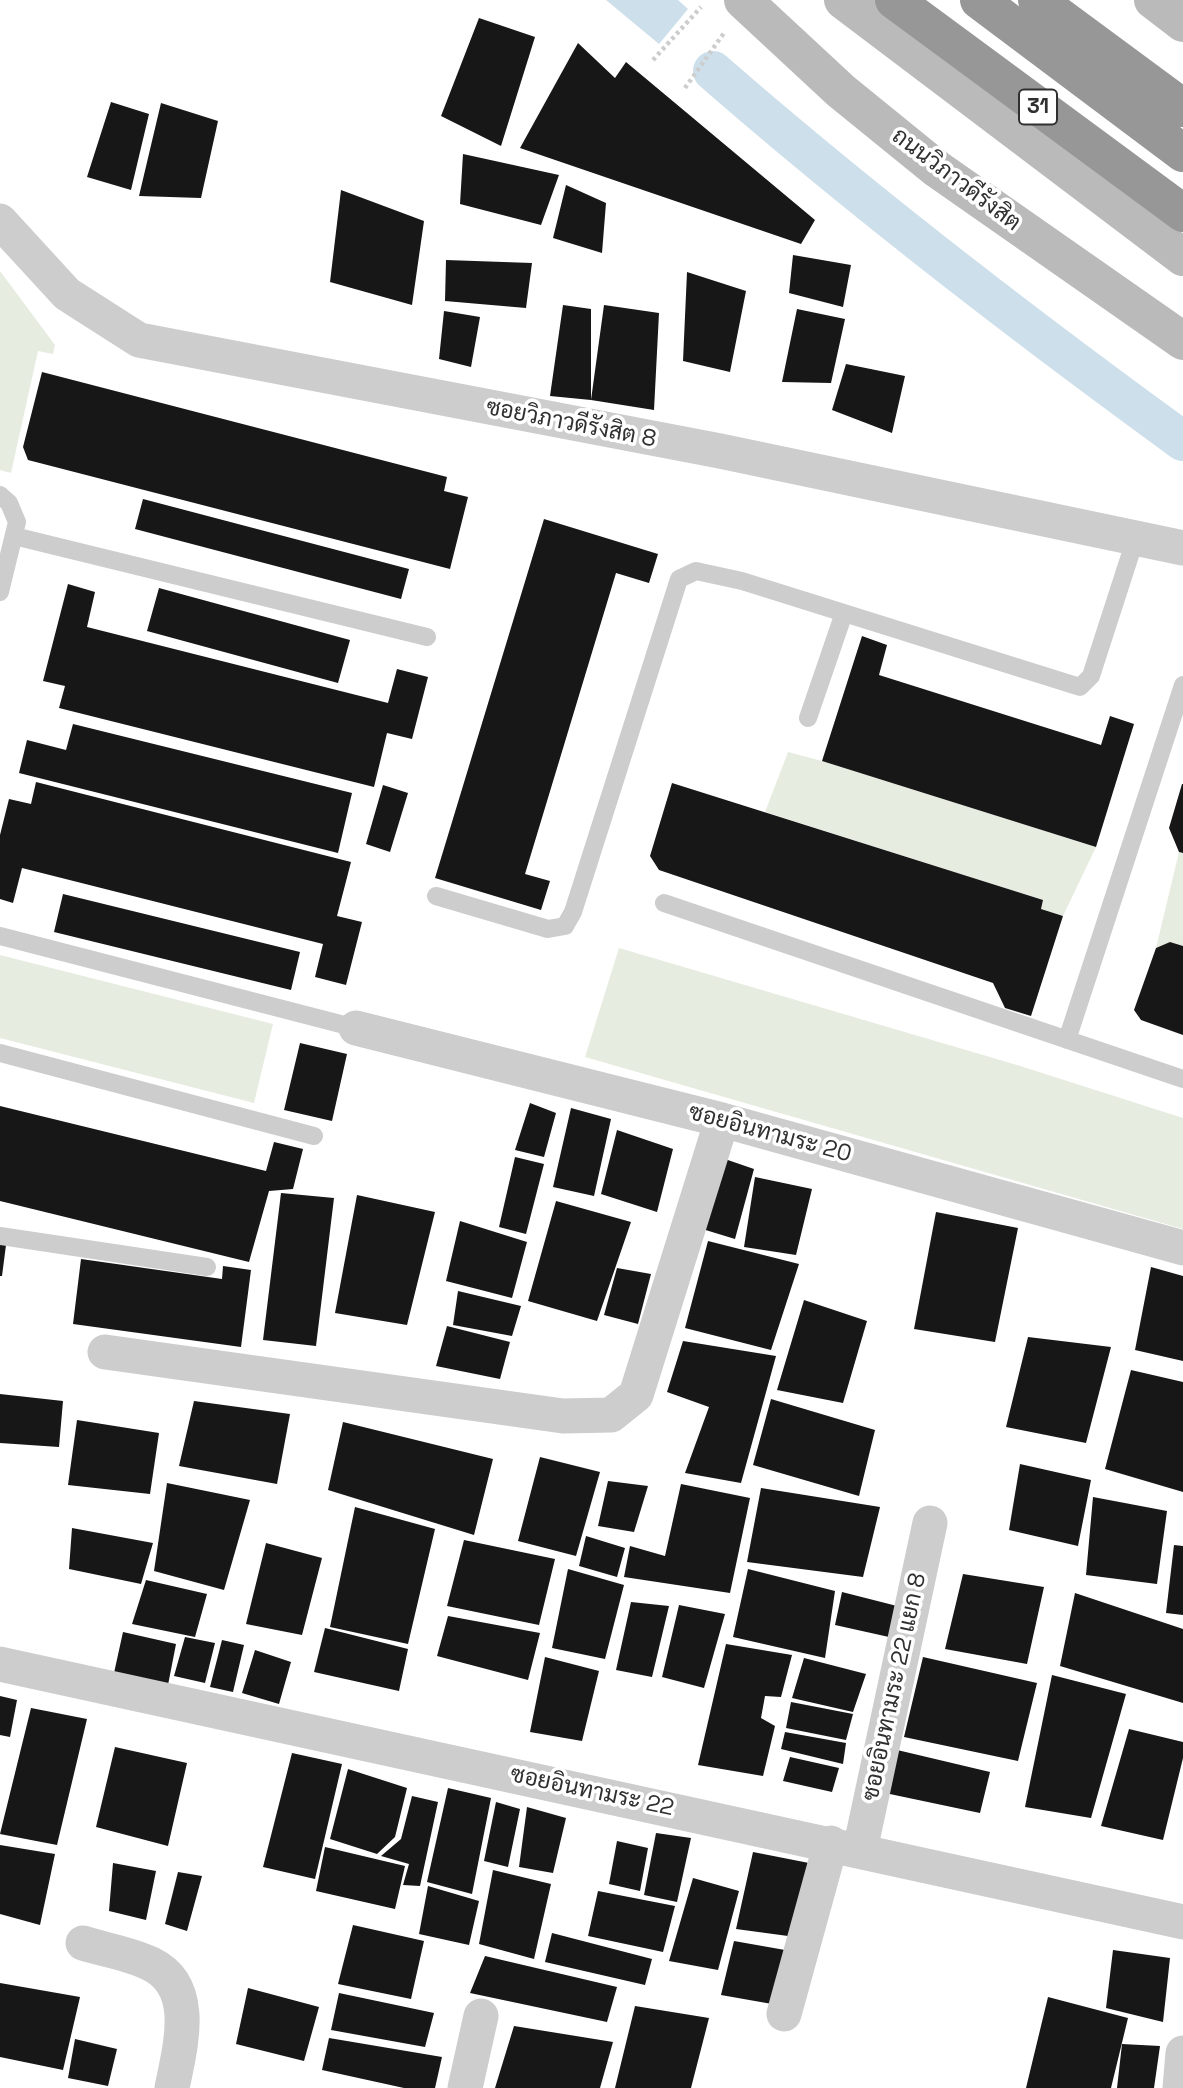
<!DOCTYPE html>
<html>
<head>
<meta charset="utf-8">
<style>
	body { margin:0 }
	canvas { display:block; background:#fff }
</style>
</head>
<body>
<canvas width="1183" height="2088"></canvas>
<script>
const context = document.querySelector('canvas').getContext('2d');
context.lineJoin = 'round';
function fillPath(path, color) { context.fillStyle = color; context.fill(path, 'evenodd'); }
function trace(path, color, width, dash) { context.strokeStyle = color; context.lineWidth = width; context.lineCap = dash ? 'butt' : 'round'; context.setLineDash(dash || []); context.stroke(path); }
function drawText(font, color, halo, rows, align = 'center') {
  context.font = font + ' "Space Grotesk",Sarabun,sans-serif'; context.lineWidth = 7; context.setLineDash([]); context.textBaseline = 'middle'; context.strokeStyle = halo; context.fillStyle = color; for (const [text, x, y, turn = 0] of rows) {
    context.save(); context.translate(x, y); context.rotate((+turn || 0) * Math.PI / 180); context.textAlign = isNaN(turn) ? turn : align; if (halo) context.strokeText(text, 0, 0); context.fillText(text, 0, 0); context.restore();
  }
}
fillPath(new Path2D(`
	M0 271 55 345 53 354 38 351 11 473 0 470Z
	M788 752 822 761 1096 847 1063 916 1041 909 1043 900 765 812Z
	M1179 852 1183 853V946L1170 942 1156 948Z
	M619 948 1017 1065 1183 1118V1229L585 1057Z
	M0 955 273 1024 254 1103 0 1038Z`), '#e6ecdf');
fillPath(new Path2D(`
	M606 0H678L688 9 659 44Z`), '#cddfea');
trace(new Path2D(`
	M713 71C863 202 1022 324 1183 441`), '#cddfea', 40);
fillPath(new Path2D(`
	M479 18 535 37 501 146 441 116Z
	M578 43 615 78 626 62 815 220 801 244 520 148Z
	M111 102 149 114 131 190 87 177Z
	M161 103 218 121 201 198 139 196Z
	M463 154 559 175 541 225 460 204Z
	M566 185 606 203 602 253 553 238Z
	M341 190 424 221 412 305 330 282Z
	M793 255 851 265 843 307 789 293Z
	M446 260 532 263 526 308 445 301Z
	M687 272 746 291 730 372 683 361Z
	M563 305 591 309V400L550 396Z
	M604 305 659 313 654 410 591 400Z
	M797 309 845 319 831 383 782 382Z
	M444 311 480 317 471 367 439 359Z
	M846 364 905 376 892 433 832 410Z
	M42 372 447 477 444 491 468 497 450 569 28 460 23 447Z
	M143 499 409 569 401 599 135 529Z
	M544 519 658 554 649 583 616 573 525 874 550 881 541 910 435 878Z
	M68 584 95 592 87 627 388 703 397 669 428 677 412 739 387 733 374 787 59 708 65 686 43 681Z
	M159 588 350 640 338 683 147 631Z
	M862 636 887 645 879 675 1101 745 1110 716 1134 724 1096 847 822 761Z
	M73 724 352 793 338 853 19 773 27 740 66 750Z
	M36 782 351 862 337 916 362 922 346 985 315 977 323 944 22 868 13 903 0 899V835L9 799 31 804Z
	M672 783 1043 900 1041 909 1063 916 1031 1016 1005 1008 993 983 659 870 650 856Z
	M1182 784H1183V853L1179 852 1169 828Z
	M383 785 408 793 390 852 366 844Z
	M63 894 300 952 291 990 54 932Z
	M1170 942 1183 946V1035L1141 1020 1134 1010 1156 948Z
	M300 1043 347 1054 332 1121 284 1110Z
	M530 1103 556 1113 544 1157 515 1150Z
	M0 1106 266 1171 274 1142 303 1149 293 1189 269 1191 249 1262 0 1201Z
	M571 1108 611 1119 594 1196 553 1187Z
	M617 1130 673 1149 657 1212 601 1194Z
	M515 1157 544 1164 526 1234 499 1227Z
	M722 1158 754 1169 735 1239 699 1228Z
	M755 1177 812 1189 796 1255 744 1247Z
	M281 1193 334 1198 316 1346 263 1340Z
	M357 1195 435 1212 407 1325 335 1313Z
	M556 1201 631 1222 597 1321 528 1301Z
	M936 1212 1018 1228 995 1342 914 1329Z
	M460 1221 527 1242 512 1298 446 1281Z
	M708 1241 799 1264 771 1350 685 1328Z
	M0 1244 6 1245 2 1276H0Z
	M81 1259 222 1279 223 1266 251 1270 241 1347 73 1324Z
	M1151 1267 1183 1276V1361L1135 1350Z
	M617 1268 651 1274 638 1324 604 1315Z
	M458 1291 521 1306 512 1336 453 1325Z
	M804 1300 867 1321 843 1403 777 1390Z
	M447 1326 510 1342 500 1379 436 1366Z
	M1028 1337 1111 1347 1086 1443 1006 1427Z
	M683 1341 776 1356 741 1483 685 1473 709 1407 667 1392Z
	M1131 1370 1183 1382V1492L1105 1469Z
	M0 1394 63 1401 59 1447 0 1443Z
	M771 1399 875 1430 859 1496 753 1465Z
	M194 1401 290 1414 277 1484 179 1466Z
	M77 1420 159 1433 150 1494 68 1485Z
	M343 1422 493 1459 474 1535 328 1490Z
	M540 1457 600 1472 576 1556 518 1541Z
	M1020 1464 1091 1480 1078 1546 1009 1530Z
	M608 1481 648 1486 634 1532 598 1526Z
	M167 1483 250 1500 224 1590 154 1571Z
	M681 1484 750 1498 730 1593 624 1577 630 1546 665 1556Z
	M761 1488 880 1507 863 1577 747 1562Z
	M1093 1497 1167 1511 1157 1584 1086 1575Z
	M355 1507 435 1529 408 1644 330 1627Z
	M72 1528 153 1543 141 1584 69 1569Z
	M586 1536 625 1548 617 1577 579 1566Z
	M464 1540 555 1559 539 1625 447 1606Z
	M266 1543 322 1558 302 1635 246 1624Z
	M1174 1545 1183 1546V1615L1166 1613Z
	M568 1569 624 1585 605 1659 552 1648Z
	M748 1569 835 1591 825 1658 733 1637Z
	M963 1574 1044 1587 1027 1664 945 1649Z
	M146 1580 207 1594 195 1637 132 1624Z
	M842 1592 897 1606 889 1637 835 1625Z
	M1075 1593 1183 1629V1703L1060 1666Z
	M631 1602 669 1606 652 1677 616 1670Z
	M679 1605 725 1614 704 1688 662 1677Z
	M448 1616 540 1633 528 1680 437 1656Z
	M325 1628 408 1649 399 1691 314 1672Z
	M123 1632 176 1644 168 1685 114 1673Z
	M185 1637 215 1643 205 1683 174 1676Z
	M222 1640 244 1645 233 1692 210 1687Z
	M726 1644 792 1655 781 1697 765 1696 761 1718 775 1726 763 1776 698 1765Z
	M255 1650 291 1662 279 1704 242 1693Z
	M545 1657 599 1671 582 1741 530 1732Z
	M923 1657 1037 1683 1018 1761 904 1737Z
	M804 1658 866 1674 853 1712 792 1698Z
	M1052 1675 1126 1694 1091 1818 1025 1807Z
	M0 1696 17 1700 10 1737 0 1735Z
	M791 1702 853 1714 846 1740 786 1728Z
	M31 1708 87 1719 57 1845 0 1834Z
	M1129 1729 1183 1742V1758L1163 1840 1101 1826Z
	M785 1732 846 1743 843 1764 781 1749Z
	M115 1747 187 1763 168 1846 96 1827Z
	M893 1749 990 1772 980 1813 885 1793Z
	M292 1753 342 1764 315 1879 263 1867Z
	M790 1757 839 1768 832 1792 783 1781Z
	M348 1769 407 1788 395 1837 377 1854 330 1839Z
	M448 1788 491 1798 472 1894 427 1882Z
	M412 1796 438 1802 420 1886 403 1885 409 1864 381 1856 401 1839Z
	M496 1802 520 1809 508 1867 484 1861Z
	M527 1807 566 1818 553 1873 519 1867Z
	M656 1833 691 1838 677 1902 644 1895Z
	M617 1841 648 1848 640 1891 609 1884Z
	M0 1845 55 1854 40 1925 0 1914Z
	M325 1847 405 1866 395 1909 316 1891Z
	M753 1852 809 1863 788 1936 736 1929Z
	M113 1863 156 1871 146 1920 109 1911Z
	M493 1870 551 1884 534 1959 479 1944Z
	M178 1872 202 1876 187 1931 165 1924Z
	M693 1878 739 1891 718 1970 669 1961Z
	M428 1886 479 1901 469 1945 419 1934Z
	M598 1891 675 1906 663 1952 588 1936Z
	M353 1925 424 1941 411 1999 338 1984Z
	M552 1933 652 1959 645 1985 545 1962Z
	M734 1941 785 1950 772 2004 721 1995Z
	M1113 1950 1170 1958 1163 2022 1106 2008Z
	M485 1956 617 1987 607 2022 470 1993Z
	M0 1983 80 1997 63 2070 0 2057Z
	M248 1988 319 2007 304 2061 236 2044Z
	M339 1993 434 2013 425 2047 331 2030Z
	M1048 1997 1128 2018 1111 2088H1026Z
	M635 2006 709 2018 691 2088H615Z
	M514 2026 613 2042 600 2088H495Z
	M329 2038 442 2057 435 2088H404L322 2070Z
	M75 2039 117 2049 108 2086 68 2078Z
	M1122 2044 1160 2046 1154 2088H1117Z`), '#171717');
trace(new Path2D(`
	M653 60 701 7
	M685 88 724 33`), '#cdcdcd', 4.5, [3.5, 3.5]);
trace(new Path2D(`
	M0 495 9 503 17 522 0 592
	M14 536 427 637
	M808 718 844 613
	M436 896 548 929 565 926 573 912 679 579 696 571 742 581 1080 687 1091 676 1135 540
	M664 903 1183 1079
	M0 936 356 1028
	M1067 1040 1183 685
	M0 1053 314 1136
	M0 1236 207 1267`), '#cdcdcd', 18);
trace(new Path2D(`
	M0 221 67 294 139 340 720 451 1183 548
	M356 1028 722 1120 1183 1248
	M105 1352 563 1416 611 1415 636 1395 722 1120
	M0 1664 1183 1922
	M860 1850 930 1523
	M83 1943C105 1950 131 1954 151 1964 198 1987 180 2047 172 2088
	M784 2014 831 1843
	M465 2088 481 2016
	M1180 2088 1183 2053`), '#cdcdcd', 35);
trace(new Path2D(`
	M743 0 841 91 937 169 1183 341
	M843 0 1183 257
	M1153 0 1183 23`), '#bababa', 38);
trace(new Path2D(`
	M894 0 1183 213
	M979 0 1183 153
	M1037 0 1183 108`), '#979797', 38);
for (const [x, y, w] of [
	[1038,107,38]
]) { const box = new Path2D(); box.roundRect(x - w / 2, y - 17.5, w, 35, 5); context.fillStyle = '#fff'; context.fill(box); trace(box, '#303030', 2); }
drawText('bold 21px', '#303030', null, [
	["31",1038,107]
]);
drawText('23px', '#303030', '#fff', [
	["ถนนวิภาวดีรังสิต",956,180,37],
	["ซอยวิภาวดีรังสิต 8",571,424,11],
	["ซอยอินทามระ 20",770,1134,15],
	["ซอยอินทามระ 22 แยก 8",895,1687,-78],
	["ซอยอินทามระ 22",592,1792,12]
]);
</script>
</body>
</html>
